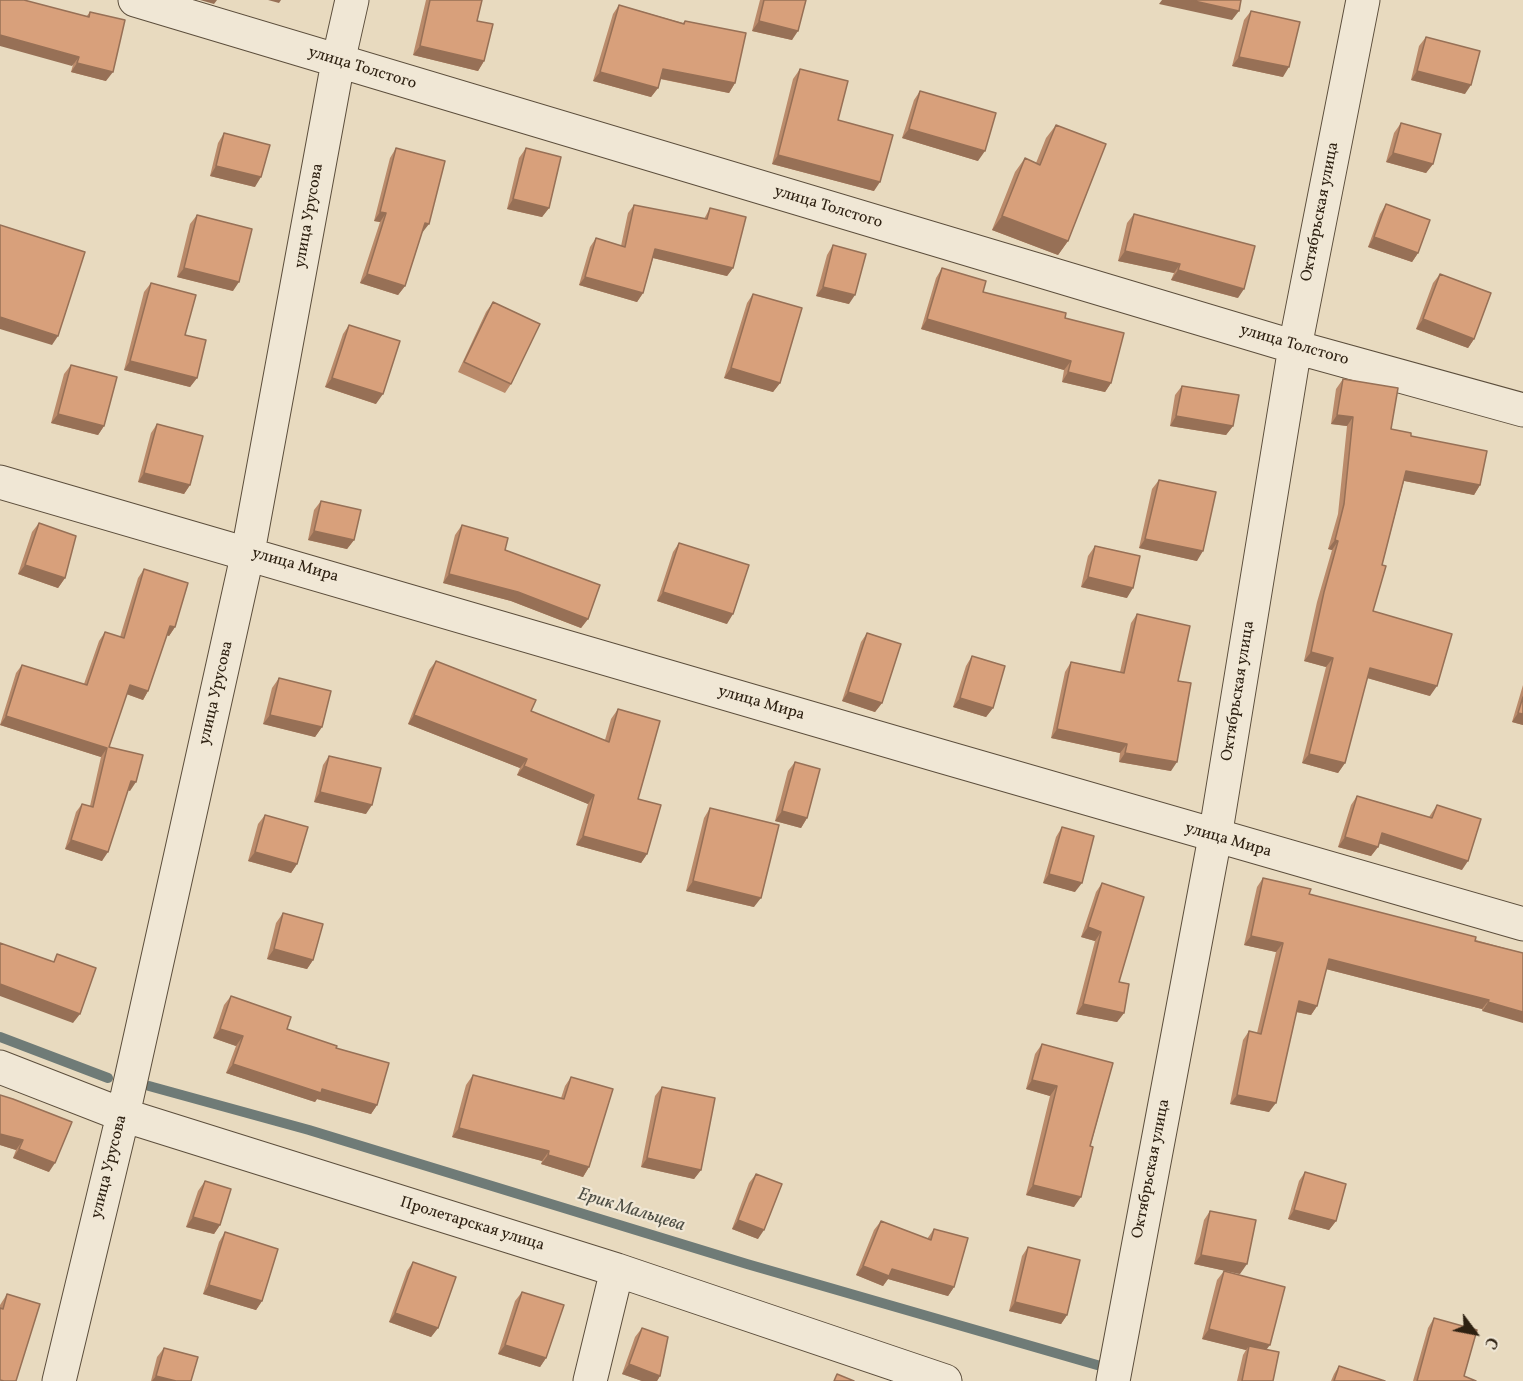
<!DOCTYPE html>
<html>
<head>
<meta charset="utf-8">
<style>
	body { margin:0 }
	#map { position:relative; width:1523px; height:1381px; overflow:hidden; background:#e8dabf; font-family:Vollkorn,serif }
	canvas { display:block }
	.north { position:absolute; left:1445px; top:1303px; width:60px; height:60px; -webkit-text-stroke:4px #f0e7d5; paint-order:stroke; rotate:122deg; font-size:16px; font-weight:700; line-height:24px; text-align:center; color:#2d2011 }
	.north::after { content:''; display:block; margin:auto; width:21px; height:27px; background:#2d2011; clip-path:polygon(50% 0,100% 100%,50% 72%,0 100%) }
</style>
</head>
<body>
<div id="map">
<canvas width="1523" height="1381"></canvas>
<div class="north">С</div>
</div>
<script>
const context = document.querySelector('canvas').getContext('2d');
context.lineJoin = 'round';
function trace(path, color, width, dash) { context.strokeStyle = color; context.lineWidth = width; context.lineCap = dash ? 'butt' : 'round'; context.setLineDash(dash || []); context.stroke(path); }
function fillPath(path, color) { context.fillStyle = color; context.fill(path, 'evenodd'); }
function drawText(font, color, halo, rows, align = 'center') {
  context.font = font + ' Vollkorn,serif'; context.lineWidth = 4.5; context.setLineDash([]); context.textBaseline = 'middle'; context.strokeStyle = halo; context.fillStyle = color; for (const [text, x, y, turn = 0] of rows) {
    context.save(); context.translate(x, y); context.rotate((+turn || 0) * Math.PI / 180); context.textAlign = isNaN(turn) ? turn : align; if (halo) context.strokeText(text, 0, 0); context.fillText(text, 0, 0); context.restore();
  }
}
trace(new Path2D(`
	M0 1037 108 1078
	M149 1086 309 1130 747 1264 1104 1367`), '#6f7b77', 10);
const minor = new Path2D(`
	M135 0 1295 347 1523 410
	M0 482C509 626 1014 781 1523 924
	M0 1067 123 1115 617 1270 945 1381
	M59 1381 123 1115 248 552 338 62 352 0
	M590 1381 617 1270
	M1113 1381 1215 837 1295 347 1363 0`);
trace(minor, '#5c4e3c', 35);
trace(minor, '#f0e7d5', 33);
fillPath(new Path2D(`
	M426 0H482L477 21 484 61 478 71 413 55Z
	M760 0H806L792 40 752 31Z
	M619 5 683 23 685 21 735 83 729 93 660 79 658 88 651 97 593 81 613 14Z
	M1251 11 1283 77 1232 66 1244 20Z
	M90 12 106 81 71 72 86 17Z
	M1426 37 1465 94 1411 80 1419 46Z
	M800 69 838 120 874 191 772 164 793 79Z
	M920 91 978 161 902 138 914 100Z
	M1401 123 1433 164 1426 173 1386 162 1394 133Z
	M1056 125 1068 241 1058 255 992 230 1015 172 1025 158 1036 163 1046 138Z
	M224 133 255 187 210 176 218 143Z
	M396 148 422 233 405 286 398 295 360 283 380 222 374 221 390 158Z
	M526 148 549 208 542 217 507 209 519 158Z
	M1386 204 1418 253 1412 262 1368 247 1380 214Z
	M634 205 704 219 710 208 733 268 727 276 653 258 643 293 637 302 579 285 590 247 596 238 621 246 628 213Z
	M1134 214 1238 298 1171 280 1174 273 1118 261 1127 223Z
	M197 215 233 291 177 277 190 224Z
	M833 245 849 304 816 296 827 255Z
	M942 268 983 292 1065 318 1111 383 1105 392 1062 382 1064 370 921 329 936 278Z
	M1440 274 1474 339 1468 348 1416 329 1433 283Z
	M151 283 185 335 197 378 190 387 124 370 144 292Z
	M753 294 780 383 773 392 724 378 747 303Z
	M493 302 511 384 505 393 458 372 486 312Z
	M349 325 376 404 325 387 343 334Z
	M71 365 104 426 98 435 51 423 64 374Z
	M1343 379 1391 429 1411 436 1480 485 1474 495 1404 481 1382 565 1373 611 1430 696 1367 678 1345 763 1338 773 1302 763 1326 667 1304 661 1317 602 1332 550 1328 549 1338 514 1347 426 1331 424 1336 389Z
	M1182 386 1233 426 1226 435 1170 426 1175 395Z
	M157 424 190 485 184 494 138 482 151 433Z
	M1159 480 1197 561 1139 548 1152 489Z
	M321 501 354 540 347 549 308 540 314 510Z
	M39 523 65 578 58 588 18 574 32 532Z
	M462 525 505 550 588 619 581 628 511 601 443 583 455 535Z
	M679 543 727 624 657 601 673 552Z
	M1095 546 1127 598 1081 587 1088 556Z
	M144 569 175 627 169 636 167 635 148 691 143 700 126 694 109 747 130 791 128 790 102 861 65 849 76 812 82 804 90 806 101 757 0 725 16 673 22 665 84 684 99 641 105 632 120 637 138 578Z
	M1137 614 1178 681 1171 771 1119 762 1120 753 1051 738 1065 672 1071 662 1120 672 1131 623Z
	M867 633 882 703 875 712 842 701 861 642Z
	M972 656 993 708 986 717 953 707 966 666Z
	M436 661 531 711 605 740 611 719 618 709 638 799 647 854 641 863 576 845 588 804 517 775 520 768 408 724 429 670Z
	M279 678 322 727 315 737 263 724 272 688Z
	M1523 685V725L1512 722Z
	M329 756 366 814 314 802 323 765Z
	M795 762 807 818 801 828 775 821 788 771Z
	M1357 796 1429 817 1437 805 1462 870 1379 843 1378 847 1371 856 1338 847 1351 805Z
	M710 808 754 907 686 891 704 818Z
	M265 815 297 864 291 873 248 861 258 824Z
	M1062 827 1075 892 1043 883 1056 837Z
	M1263 878 1309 894 1523 953 1482 1011V1009L1326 969 1317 1006 1311 1015 1296 1012 1269 1112 1230 1104 1243 1040 1249 1031 1257 1033 1276 952 1244 945 1257 887Z
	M1102 883 1124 1013 1117 1022 1076 1014 1095 941 1081 937 1096 892Z
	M283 913 313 960 307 969 267 959 276 923Z
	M231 996 287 1029 336 1048 377 1105 371 1114 317 1099 315 1102 226 1073 236 1046 213 1038 224 1005Z
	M1042 1044 1113 1063 1074 1207 1026 1195 1050 1096 1026 1089 1035 1054Z
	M473 1075 561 1098 565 1086 571 1077 589 1167 583 1177 541 1164 542 1161 452 1137 466 1085Z
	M662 1087 701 1170 694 1179 641 1167 655 1096Z
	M0 1095 49 1172 13 1158 16 1150 0 1145Z
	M1305 1172 1336 1221 1329 1230 1288 1219 1299 1181Z
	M756 1174 758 1239 732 1229 749 1183Z
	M205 1181 220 1225 214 1234 186 1227 198 1191Z
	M1210 1211 1240 1274 1194 1264 1204 1220Z
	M881 1221 927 1239 934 1229 954 1287 948 1296 888 1279 883 1286 856 1275 874 1230Z
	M225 1232 262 1301 256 1310 203 1294 219 1242Z
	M1028 1247 1067 1315 1061 1324 1009 1311 1022 1256Z
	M413 1262 438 1328 431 1337 389 1322 407 1271Z
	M1224 1271 1267 1350 1273 1381H1237L1243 1355 1246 1350 1202 1339 1217 1280Z
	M522 1292 546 1358 540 1367 498 1354 515 1301Z
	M7 1294 0 1381V1305Z
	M1434 1318 1464 1376 1476 1381H1413L1428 1328Z
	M642 1328 660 1376 657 1381H642L622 1374 635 1337Z
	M164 1348 191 1381H151L157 1357Z
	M1339 1366 1385 1381H1331L1334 1374Z`), '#ba8a6a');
fillPath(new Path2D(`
	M200 0H217L214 4Z
	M268 0H281L279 3Z
	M1162 0H1190L1239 11 1232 20 1159 4Z
	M759 21 798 31 792 40 752 31Z
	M0 35 79 57 72 66 0 46Z
	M420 46 484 61 478 71 413 55Z
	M1239 57 1289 67 1283 77 1232 66Z
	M77 63 113 72 106 81 71 72Z
	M663 69 735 83 729 93 657 78Z
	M1417 71 1471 85 1465 94 1411 80Z
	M600 72 658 88 651 97 593 81Z
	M909 129 985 151 978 161 902 138Z
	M1393 153 1433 164 1426 173 1386 162Z
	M778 155 880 182 874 191 772 164Z
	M216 166 261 177 255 187 210 176Z
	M513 199 549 208 542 217 507 209Z
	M380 212 386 213 380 222 374 221Z
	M1002 216 1068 241 1058 255 992 230Z
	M425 223 429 224 422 233Z
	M1374 237 1418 253 1412 262 1368 247Z
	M655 249 733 268 727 276 649 257Z
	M1125 251 1180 264 1174 273 1118 261Z
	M184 268 239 282 233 291 177 277Z
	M1178 270 1244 289 1238 298 1171 280Z
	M367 274 405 286 398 295 360 283Z
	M585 277 643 293 637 302 579 285Z
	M823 287 855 295 849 304 816 296Z
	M0 317 58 336 52 345 0 329Z
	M927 319 1071 361 1064 370 921 329Z
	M1423 319 1474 339 1468 348 1416 329Z
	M130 361 197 378 190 387 124 370Z
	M731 368 780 383 773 392 724 378Z
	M1068 372 1111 383 1105 392 1062 382Z
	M332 378 383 394 376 404 325 387Z
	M58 414 104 426 98 435 51 423Z
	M1337 415 1353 417 1347 426 1331 424Z
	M1176 416 1233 426 1226 435 1170 426Z
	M1406 471 1480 485 1474 495 1400 480Z
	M144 473 190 485 184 494 138 482Z
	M314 531 354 540 347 549 308 540Z
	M1145 539 1203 551 1197 561 1139 548Z
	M1335 540 1338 541 1332 550 1328 549Z
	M25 565 65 578 58 588 18 574Z
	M449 574 518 592 588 619 581 628 511 601 443 583Z
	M1088 577 1133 588 1127 598 1081 587Z
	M663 592 733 614 727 624 657 601Z
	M170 626 175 627 169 636 164 634Z
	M1311 652 1333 658 1326 667 1304 661Z
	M1370 668 1437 686 1430 696 1364 677Z
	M130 685 148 691 143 700 124 693Z
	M848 692 882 703 875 712 842 701Z
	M960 698 993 708 986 717 953 707Z
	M1518 713 1523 714V725L1512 722Z
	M270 715 322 727 315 737 263 724Z
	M414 715 527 759 520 768 408 724Z
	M6 716 107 748 101 757 0 725Z
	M1057 729 1127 744 1120 753 1051 738Z
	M1125 753 1177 762 1171 771 1119 762Z
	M1309 754 1345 763 1338 773 1302 763Z
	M524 766 594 795 588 804 517 775Z
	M131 781 136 782 130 791 125 789Z
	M320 792 372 805 366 814 314 802Z
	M782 811 807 818 801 828 775 821Z
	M1382 833 1468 861 1462 870 1375 842Z
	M583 836 647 854 641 863 576 845Z
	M1345 837 1378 847 1371 856 1338 847Z
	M71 840 108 852 102 861 65 849Z
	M255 852 297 864 291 873 248 861Z
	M1049 874 1082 883 1075 892 1043 883Z
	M693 881 761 898 754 907 686 891Z
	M1088 927 1101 932 1095 941 1081 937Z
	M1251 936 1283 943 1276 952 1244 945Z
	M274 949 313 960 307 969 267 959Z
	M1329 959 1489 1000 1482 1009 1322 968Z
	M0 984 80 1014 73 1023 0 996Z
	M1299 1001 1317 1006 1311 1015 1292 1011Z
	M1488 1002 1523 1012V1023L1482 1011Z
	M1083 1004 1124 1013 1117 1022 1076 1014Z
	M220 1029 243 1036 236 1046 213 1038Z
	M233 1064 322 1089 377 1105 371 1114 317 1099 315 1102 226 1073Z
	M1032 1080 1057 1086 1050 1096 1026 1089Z
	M1237 1095 1276 1103 1269 1112 1230 1104Z
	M459 1128 549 1151 542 1161 452 1137Z
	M0 1134 23 1140 16 1150 0 1145Z
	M19 1149 55 1163 49 1172 13 1158Z
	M548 1155 589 1167 583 1177 541 1164Z
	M647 1158 701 1170 694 1179 641 1167Z
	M1033 1185 1081 1197 1074 1207 1026 1195Z
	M1294 1210 1336 1221 1329 1230 1288 1219Z
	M193 1217 220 1225 214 1234 186 1227Z
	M738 1220 764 1230 758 1239 732 1229Z
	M1201 1255 1247 1264 1240 1274 1194 1264Z
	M863 1266 892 1269 954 1287 948 1296 888 1279 883 1286 856 1275Z
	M209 1285 262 1301 256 1310 203 1294Z
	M1015 1302 1067 1315 1061 1324 1009 1311Z
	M395 1313 438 1328 431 1337 389 1322Z
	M1209 1329 1270 1345 1263 1354 1249 1346 1246 1350 1202 1339Z
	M505 1345 546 1358 540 1367 498 1354Z
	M629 1364 660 1376 657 1381H642L622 1374Z
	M156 1376 176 1381H152Z`), '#977056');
const building = new Path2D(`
	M0 0H24L89 17 90 12 125 20 113 72 77 63 79 57 0 35Z
	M430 0H482L477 21 493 24 484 61 420 46Z
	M764 0H806L798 31 759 21Z
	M1190 0H1241L1239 11Z
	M619 5 684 24 685 21 746 33 735 83 663 69 658 88 600 72Z
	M1251 11 1300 22 1289 67 1239 57Z
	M1426 37 1480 51 1471 85 1417 71Z
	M800 69 848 81 838 120 893 135 880 182 778 155Z
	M920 91 996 113 985 151 909 129Z
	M1401 123 1441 134 1433 164 1393 153Z
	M1056 125 1106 144 1068 241 1002 216 1025 158 1040 165Z
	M224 133 270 145 261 177 216 166Z
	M396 148 445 161 429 224 425 223 405 286 367 274 386 213 380 212Z
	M526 148 561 157 549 208 513 199Z
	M1386 204 1430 220 1418 253 1374 237Z
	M634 205 707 219 710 208 746 217 733 268 655 249 643 293 585 277 596 238 625 247Z
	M1134 214 1255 246 1244 289 1178 270 1180 264 1125 251Z
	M197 215 252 229 239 282 184 268Z
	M0 225 85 252 58 336 0 317Z
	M833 245 866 254 855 295 823 287Z
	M942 268 986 281 983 292 1066 313 1065 318 1124 333 1111 383 1068 372 1071 361 927 319Z
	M1440 274 1491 293 1474 339 1423 319Z
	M151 283 196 295 185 335 206 340 197 378 130 361Z
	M753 294 802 308 780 383 731 368Z
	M493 302 540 324 511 384 464 362Z
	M349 325 400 341 383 394 332 378Z
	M71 365 117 377 104 426 58 414Z
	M1343 379 1398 388 1391 429 1411 433V436L1487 451 1480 485 1406 471 1382 565 1386 566 1373 611 1452 634 1437 686 1370 668 1345 763 1309 754 1333 658 1311 652 1324 592 1338 541 1335 540 1344 504 1353 417 1337 415Z
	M1182 386 1239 395 1233 426 1176 416Z
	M157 424 203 436 190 485 144 473Z
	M1159 480 1216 492 1203 551 1145 539Z
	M321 501 361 510 354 540 314 531Z
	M39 523 76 536 65 578 25 565Z
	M462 525 508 538 505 550 600 585 588 619 518 592 449 574Z
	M679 543 749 565 733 614 663 592Z
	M1095 546 1140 556 1133 588 1088 577Z
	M144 569 188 583 175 627 170 626 148 691 130 685 109 747 143 755 136 782 131 781 108 852 71 840 82 804 93 807 107 748 6 716 22 665 87 685 105 632 124 638Z
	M1137 614 1190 626 1178 681 1191 683 1177 762 1125 753 1127 744 1057 729 1071 662 1124 673Z
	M867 633 901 644 882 703 848 692Z
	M972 656 1005 666 993 708 960 698Z
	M436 661 536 700 531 711 609 742 618 709 660 721 638 799 661 805 647 854 583 836 594 795 524 766 527 759 414 715Z
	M279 678 331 691 322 727 270 715Z
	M1523 697V714L1518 713Z
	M329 756 381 768 372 805 320 792Z
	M795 762 820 769 807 818 782 811Z
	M1357 796 1432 818 1437 805 1481 819 1468 861 1382 833 1378 847 1345 837Z
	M710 808 779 825 761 898 693 881Z
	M265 815 308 827 297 864 255 852Z
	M1062 827 1094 836 1082 883 1049 874Z
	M1263 878 1311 889 1309 894 1476 937 1475 941 1523 953V1012L1488 1002 1489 1000 1329 959 1317 1006 1299 1001 1276 1103 1237 1095 1249 1031 1261 1034 1283 943 1251 936Z
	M1102 883 1144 897 1119 982 1129 984 1124 1013 1083 1004 1101 932 1088 927Z
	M283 913 323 924 313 960 274 949Z
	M0 943 54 962 57 954 96 968 80 1014 0 984Z
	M231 996 291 1017 287 1029 337 1046 336 1048 389 1063 377 1105 322 1089 321 1093 233 1064 243 1036 220 1029Z
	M1042 1044 1113 1063 1090 1146 1093 1147 1081 1197 1033 1185 1057 1086 1032 1080Z
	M473 1075 564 1099 571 1077 613 1089 589 1167 548 1155 549 1151 459 1128Z
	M662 1087 715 1098 701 1170 647 1158Z
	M0 1095 13 1099 72 1122 55 1163 19 1149 23 1140 0 1134Z
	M1305 1172 1346 1184 1336 1221 1294 1210Z
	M756 1174 782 1184 764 1230 738 1220Z
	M205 1181 231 1189 220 1225 193 1217Z
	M1210 1211 1256 1220 1247 1264 1201 1255Z
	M881 1221 931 1240 934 1229 968 1238 954 1287 892 1269 889 1276 863 1266Z
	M225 1232 278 1249 262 1301 209 1285Z
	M1028 1247 1080 1260 1067 1315 1015 1302Z
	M413 1262 456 1277 438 1328 395 1313Z
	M1224 1271 1285 1287 1270 1345 1209 1329Z
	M522 1292 564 1305 546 1358 505 1345Z
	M7 1294 40 1304 16 1381H4L0 1380V1308L3 1309Z
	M1434 1318 1477 1330 1464 1376 1476 1381H1417Z
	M642 1328 668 1337 660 1376 629 1364Z
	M1249 1346 1279 1352 1273 1381H1242Z
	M164 1348 198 1357 191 1381H176L156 1376Z
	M1339 1366 1385 1381H1334Z
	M837 1374 854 1381H834Z`);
fillPath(building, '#d8a07b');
trace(building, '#977056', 1.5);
drawText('16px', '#2d2011', '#f0e7d5', [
	["улица Толстого",362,69,17],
	["улица Толстого",828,208,17],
	["Октябрьская улица",1321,212,-79],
	["улица Урусова",310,216,-80],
	["улица Толстого",1294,346,16],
	["улица Мира",295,566,16],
	["Октябрьская улица",1239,691,-81],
	["улица Урусова",217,693,-77],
	["улица Мира",761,704,16],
	["улица Мира",1228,841,16],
	["улица Урусова",110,1167,-76],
	["Октябрьская улица",1152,1169,-79],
	["Пролетарская улица",472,1225,17]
]);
drawText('italic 18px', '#4e4e44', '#f0e7d5', [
	["Ерик Мальцева",631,1211,17]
]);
</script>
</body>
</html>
